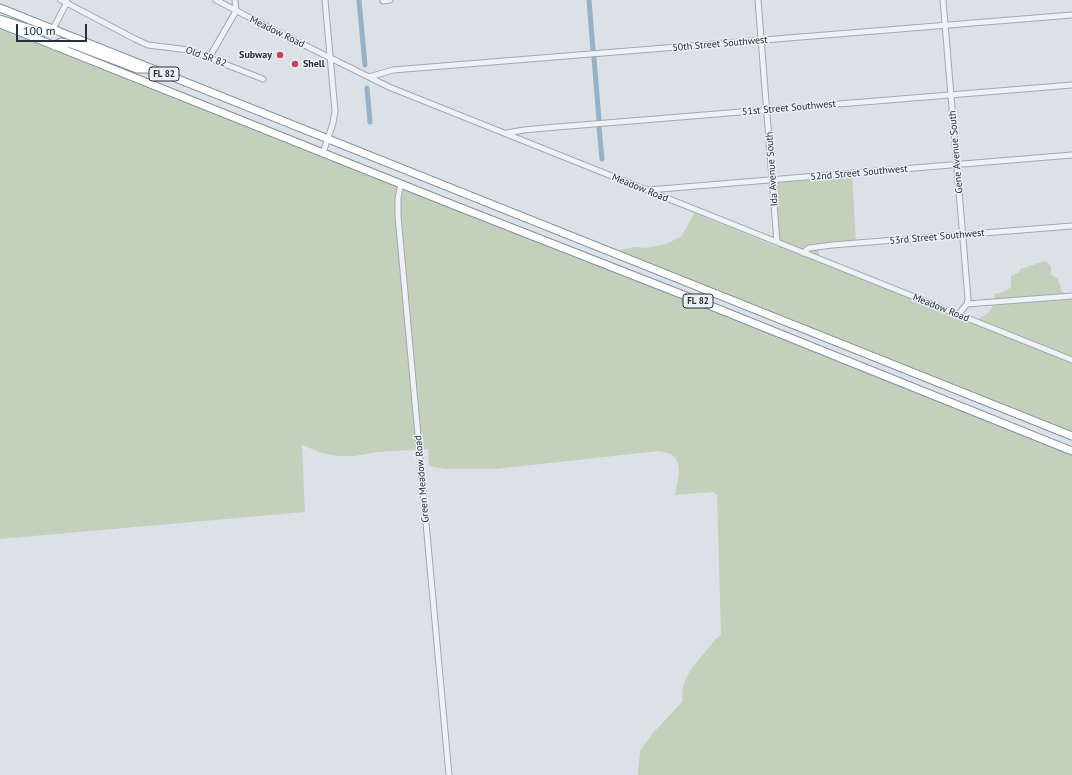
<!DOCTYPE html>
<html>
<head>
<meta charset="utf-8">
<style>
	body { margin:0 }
	#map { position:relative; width:1072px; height:775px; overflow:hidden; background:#dce1e7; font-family:"PT Sans",sans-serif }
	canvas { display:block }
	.scale { position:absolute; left:16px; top:24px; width:71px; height:18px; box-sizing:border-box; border:2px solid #25303d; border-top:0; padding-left:5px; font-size:12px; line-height:14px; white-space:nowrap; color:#25303d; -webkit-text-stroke:3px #ebf0f5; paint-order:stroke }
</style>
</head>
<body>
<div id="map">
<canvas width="1072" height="775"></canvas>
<div class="scale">100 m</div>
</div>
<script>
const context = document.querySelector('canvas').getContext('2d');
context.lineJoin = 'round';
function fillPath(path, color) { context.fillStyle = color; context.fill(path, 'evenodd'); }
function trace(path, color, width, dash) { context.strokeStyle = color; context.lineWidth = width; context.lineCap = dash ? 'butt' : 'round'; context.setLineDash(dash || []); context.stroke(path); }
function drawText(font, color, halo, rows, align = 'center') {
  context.font = font + ' "PT Sans",sans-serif'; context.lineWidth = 3; context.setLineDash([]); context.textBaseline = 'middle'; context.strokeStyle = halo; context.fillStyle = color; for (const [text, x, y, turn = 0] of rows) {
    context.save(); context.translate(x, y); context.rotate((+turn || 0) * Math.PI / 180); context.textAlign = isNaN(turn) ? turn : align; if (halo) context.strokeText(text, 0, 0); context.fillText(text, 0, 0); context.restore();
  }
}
fillPath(new Path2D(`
	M0 27 53 49H54L690 301 1072 454V775H638L640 751 652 734 683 701C679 681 694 665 706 651 712 644 713 640 721 635L717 495 713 492 675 495C677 483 684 463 672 455 669 453 663 452 659 451L496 469H445L429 466 428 449 377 452 355 456H338L322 453 302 445 305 512 0 539Z
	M852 173 856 243 818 247 820 261 973 320C988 317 994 309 995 294L1006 291 1011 287V276L1019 272 1020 269C1029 267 1038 262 1046 261L1051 266V274L1058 279 1062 292 1072 297V433L615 251 634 247 645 248 666 244 682 236 694 213 778 247 774 180Z`), '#c3d1bc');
trace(new Path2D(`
	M359 0 365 65
	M589 0 593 50
	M594 58 599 120
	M367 88 370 122
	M599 127 602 159`), '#95b2c9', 5);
const minor = new Path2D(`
	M61 0 135 39 148 45 189 50 263 79
	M216 0 258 22 389 87 1072 360
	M758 0 777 242
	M943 0 968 299 967 304
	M383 1 390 0
	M53 29 67 2
	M209 58 236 11 235 0
	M369 77 393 70 1072 15
	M507 133 524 130 545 128 1072 85
	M323 153 333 123 335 111 325 0
	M401 184 398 198V216L449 775
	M648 190 1072 155
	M803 253 809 248 832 245 1072 226
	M958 315 967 304 1072 296`);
const highway = new Path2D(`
	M0 8 1072 436
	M0 19 40 32H45L53 29
	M0 24 456 206 691 298 1072 451
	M54 46 61 42 71 44 137 69H149`);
trace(minor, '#a1a8b1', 7);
trace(highway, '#838f9e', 9);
trace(minor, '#eef1f5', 5);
trace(highway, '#fff', 7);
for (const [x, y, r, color] of [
	[280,55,4,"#d33a5c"],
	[295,64,4,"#d33a5c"]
]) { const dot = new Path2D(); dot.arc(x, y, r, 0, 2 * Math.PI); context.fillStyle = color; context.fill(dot); trace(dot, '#ebf0f5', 1.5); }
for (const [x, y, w] of [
	[164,74,30],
	[698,301,30]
]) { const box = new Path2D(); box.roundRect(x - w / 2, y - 7, w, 14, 3); context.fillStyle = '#ebf0f5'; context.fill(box); trace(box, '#25303d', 1); }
drawText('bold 9px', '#25303d', null, [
	["FL 82",164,74],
	["FL 82",698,301]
]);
drawText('10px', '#25303d', '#ebf0f5', [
	["Meadow Road",277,32,26],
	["50th Street Southwest",720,44,-5],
	["Old SR 82",206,57,20],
	["51st Street Southwest",789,108,-5],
	["Gene Avenue South",956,152,-95],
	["Ida Avenue South",772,169,-94],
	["52nd Street Southwest",859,173,-5],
	["Meadow Road",640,188,22],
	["53rd Street Southwest",937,237,-5],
	["Meadow Road",941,308,22],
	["Green Meadow Road",422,479,-95]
]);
drawText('bold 10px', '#25303d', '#ebf0f5', [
	["Subway",272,55],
	["Shell",303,64,"left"]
], 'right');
</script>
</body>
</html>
